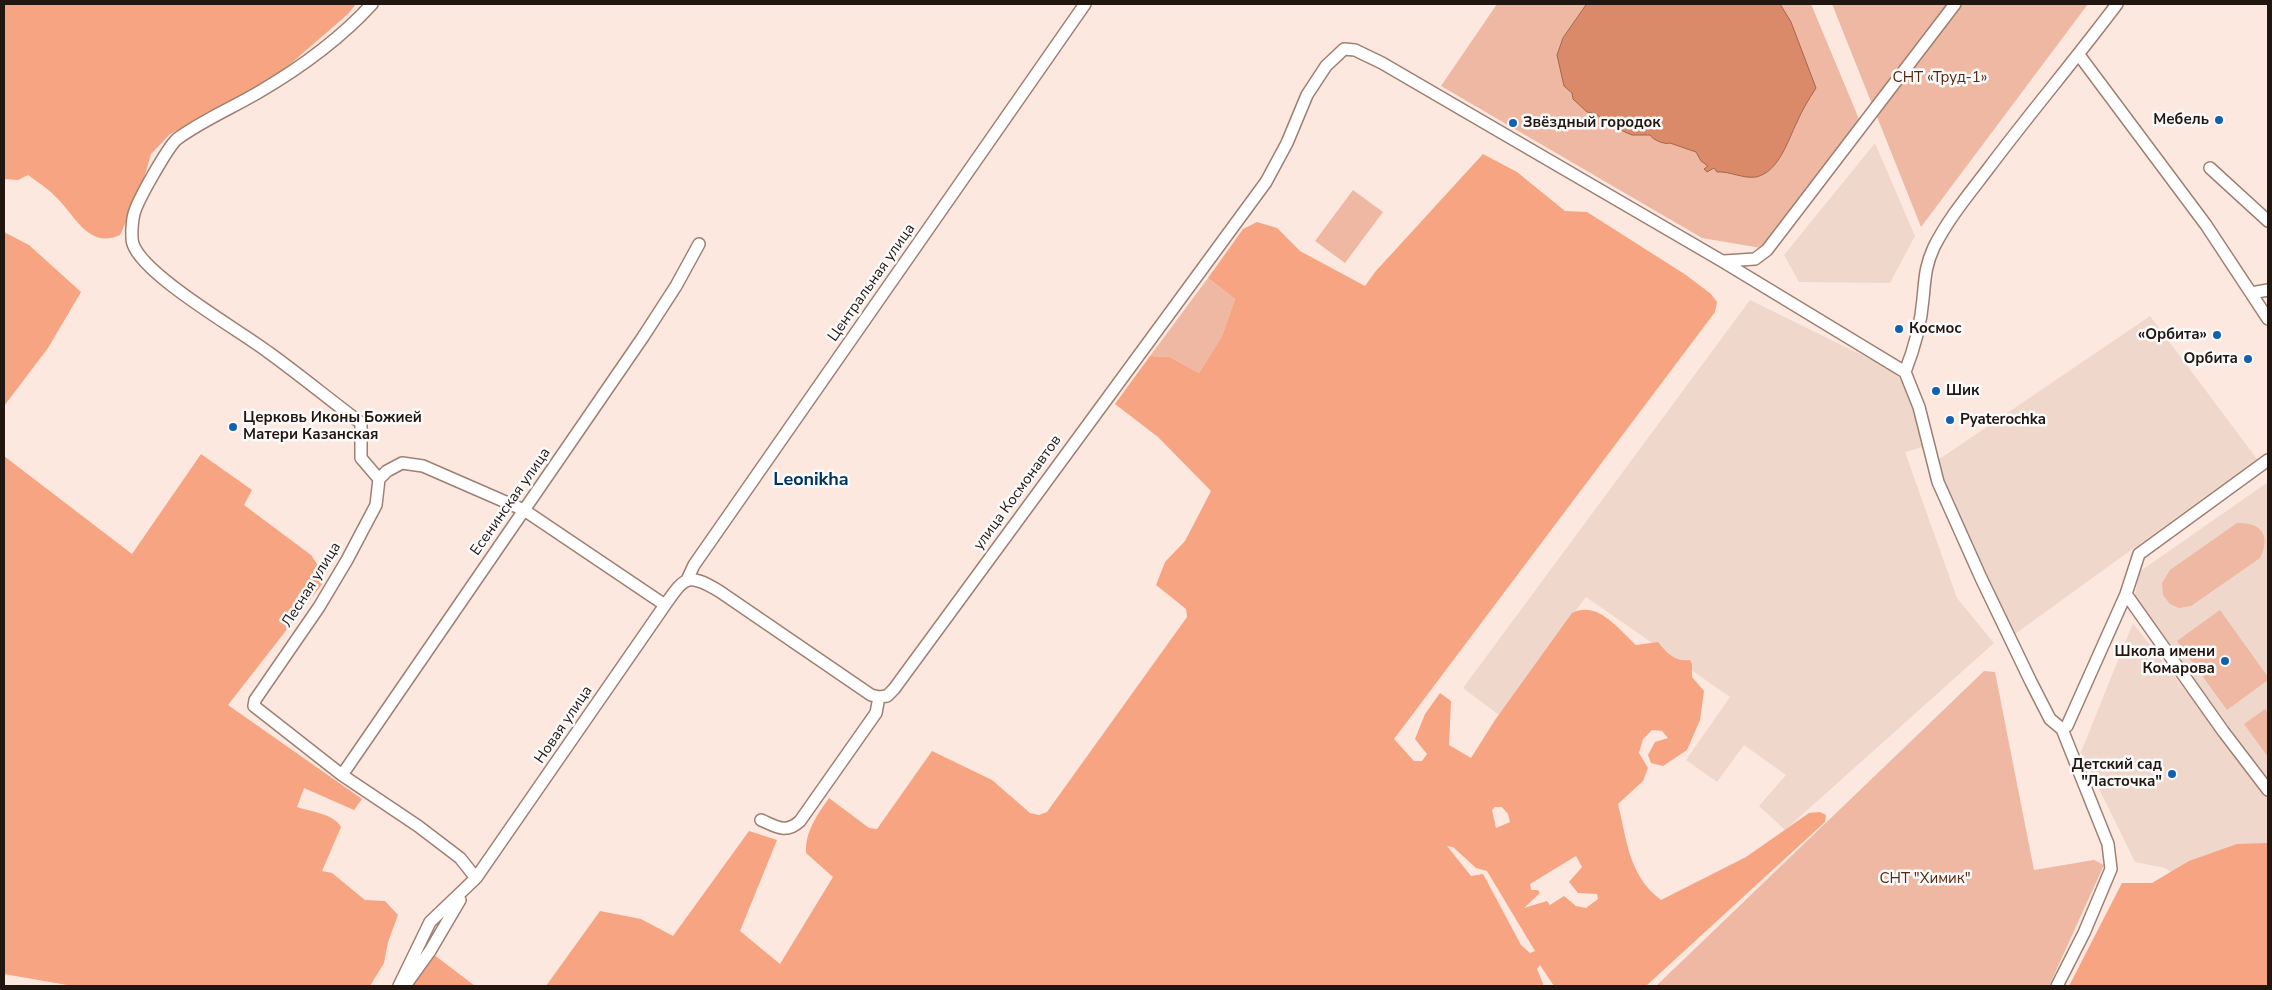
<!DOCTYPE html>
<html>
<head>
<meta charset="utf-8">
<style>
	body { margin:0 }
	#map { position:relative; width:2272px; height:990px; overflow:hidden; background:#fde8df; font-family:"Nunito Sans",sans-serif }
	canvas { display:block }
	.frame { position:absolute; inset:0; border:5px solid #221611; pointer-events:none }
</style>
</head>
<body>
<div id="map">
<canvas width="2272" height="990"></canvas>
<div class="frame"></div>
</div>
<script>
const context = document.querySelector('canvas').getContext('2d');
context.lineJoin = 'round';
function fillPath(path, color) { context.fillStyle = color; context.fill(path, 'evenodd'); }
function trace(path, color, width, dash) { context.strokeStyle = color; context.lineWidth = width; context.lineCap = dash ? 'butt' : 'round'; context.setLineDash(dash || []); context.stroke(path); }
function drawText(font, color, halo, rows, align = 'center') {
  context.font = font + ' "Nunito Sans",sans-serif'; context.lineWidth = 5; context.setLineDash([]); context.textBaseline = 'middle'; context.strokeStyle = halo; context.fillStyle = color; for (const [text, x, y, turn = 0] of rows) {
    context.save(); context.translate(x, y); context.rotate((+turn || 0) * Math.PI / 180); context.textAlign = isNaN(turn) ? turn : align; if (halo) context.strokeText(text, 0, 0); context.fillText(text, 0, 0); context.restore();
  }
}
fillPath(new Path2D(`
	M1875 143 1915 236 1890 283 1799 282 1784 255Z
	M1750 300 1876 362 1894 372 1906 386 1923 447 1905 452 1957 598 1994 643 1785 830 1759 806 1786 775 1744 745 1717 782 1686 760 1730 697 1586 597 1499 715 1463 688Z
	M2150 316 2257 459 2015 634 1943 480 1938 460Z
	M2268 482V775L2265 777 2135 596 2139 572Z
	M2133 623 2268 797V850L2226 911 2165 868 2135 862 2081 752Z`), '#f0d7cc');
fillPath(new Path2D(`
	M1497 4H1811L1859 119 1761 248 1702 238 1441 86Z
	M1832 4H2088L1921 227Z
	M1353 190 1383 212 1345 263 1315 241Z
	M1208 278 1235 299 1222 336 1199 373 1170 357 1150 356Z
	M2237 523C2262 522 2271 536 2260 558L2191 606 2179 608 2170 604 2163 595 2162 583 2170 570Z
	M2220 610 2268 677V680L2227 710 2177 641Z
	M1984 671 1995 672 2034 870 2094 860 2104 865 2049 986H1656Z
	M2265 709 2268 713V757L2244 724Z`), '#eeb8a2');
fillPath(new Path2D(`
	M4 4H356L348 14 281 72 208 115 170 134 151 154 141 189 120 235C90 249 76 218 59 200 50 190 39 183 28 175L18 180 4 179Z
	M1483 154 1517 172 1565 211 1587 212 1686 275 1711 294 1717 302 1715 312 1394 739 1414 761H1422L1427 754 1415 739 1425 714 1440 693 1451 701 1449 745 1471 758 1495 720 1572 613C1598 600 1618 629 1636 645L1658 642C1667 653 1674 662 1690 660L1692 664V677L1704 691 1700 720 1687 750 1663 766 1651 763 1648 755 1655 742 1668 738 1662 731 1652 730 1643 739 1639 753 1648 768 1643 781 1618 804C1627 841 1629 876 1661 900L1746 857 1809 813 1820 812 1826 815 1825 822 1646 986H1554L1540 965 1537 969 1544 986H546L600 911 641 919 673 936 749 831 777 840 740 931 780 964 833 877 806 853C805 832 817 815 829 798L869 828 877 829 932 751 992 780 1030 813 1039 815 1047 812 1187 617 1186 609 1156 585 1165 562 1185 541 1211 491 1158 437 1115 404 1150 356 1170 357 1199 373 1222 336 1235 299 1208 278 1243 229 1257 222 1277 228 1300 251 1365 286 1375 272ZM1495 807H1502L1508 814 1510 822 1496 828 1492 810ZM1447 846 1453 847 1476 868 1487 871 1535 951 1530 953 1521 945 1483 874 1471 876ZM1576 856 1582 867 1569 882 1578 893 1597 894 1598 899 1586 908 1576 906 1564 896 1550 905 1547 901 1524 908 1540 893 1538 890H1531L1530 884Z
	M4 232 29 245 81 292 48 348 4 406Z
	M201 454 252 490 244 505 311 555 323 573V583L228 705 362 799 354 810 304 788 297 807C311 812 333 813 341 827L322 871 332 873 365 900 385 901 398 915 388 942 384 963 370 986H73L4 974V456L132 554Z
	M2268 843V986H2069L2122 883H2152L2189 861 2237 844Z
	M433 954 475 986H408Z`), '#f6a482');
const water = new Path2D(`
	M1587 4H1780L1791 22 1816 88C1809 99 1802 110 1797 122 1788 140 1779 172 1756 177 1743 179 1730 171 1717 172L1714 168 1707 172 1704 169 1708 166 1701 161 1696 152 1670 143C1665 145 1653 140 1650 135H1632L1609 125 1596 114 1587 112 1573 99 1572 93 1564 86 1557 55 1563 38Z`);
fillPath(water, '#da8a68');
trace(water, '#a3674e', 1);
const street = new Path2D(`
	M372 4C340 39 300 68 259 92 232 108 203 120 177 139 168 147 137 201 134 214 132 221 131 238 133 244 144 276 239 330 268 352 300 375 330 400 361 423V458L379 479
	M2079 55 2206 225 2268 319
	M2210 168 2268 221
	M1724 261 1755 259 1767 250 1955 4
	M2251 293 2268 290
	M1905 372C1914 349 1921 324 1923 299 1925 279 1925 266 1934 247 1948 219 1969 194 1988 169 2030 113 2075 60 2117 4
	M379 479 376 505 347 560 319 607 255 700 254 706 342 775 418 826 460 858 476 878
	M379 479 387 471 402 463 423 466 524 510 665 605
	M687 580 694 565 1085 4
	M2126 594 2223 731 2268 790
	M879 697 887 696 894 689 1266 182 1287 143 1307 95 1326 66 1344 49 1355 50 1382 63 1722 261 1905 372 1919 407 1938 482 1981 578 2031 682 2050 719 2062 729 2108 844 2111 869 2084 933 2057 986
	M2062 729 2067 726 2126 594 2139 554 2268 460
	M342 775 643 337 676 286 699 244
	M761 820C777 827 786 834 800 821L876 713 879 697
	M407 983 430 951 460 900
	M399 986 430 922 476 878 665 605C685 577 687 572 719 591L871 695 879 697`);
trace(street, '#9f7f72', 14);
trace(street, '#fff', 11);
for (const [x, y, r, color] of [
	[2219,120,5,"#1061af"],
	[1513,123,5,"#1061af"],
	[1899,329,5,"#1061af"],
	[2217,335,5,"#1061af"],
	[2248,359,5,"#1061af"],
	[1936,391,5,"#1061af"],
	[1950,420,5,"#1061af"],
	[233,427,5,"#1061af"],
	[2225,661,5,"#1061af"],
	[2172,774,5,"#1061af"]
]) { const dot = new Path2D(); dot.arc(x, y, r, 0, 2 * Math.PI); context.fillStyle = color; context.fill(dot); trace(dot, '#fafafa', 2); }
drawText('15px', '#59260e', '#fafafa', [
	["СНТ «Труд-1»",1940,78],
	["СНТ \"Химик\"",1925,879]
]);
drawText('bold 15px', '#221611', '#fafafa', [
	["Мебель",2209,120],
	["Звёздный городок",1523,123,"left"],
	["Космос",1909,329,"left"],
	["«Орбита»",2207,335],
	["Орбита",2238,359],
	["Шик",1946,391,"left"],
	["Церковь Иконы Божией",243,418,"left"],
	["Матери Казанская",243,435,"left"],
	["Pyaterochka",1960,420,"left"],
	["Школа имени",2215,652],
	["Комарова",2215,669],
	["Детский сад",2162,765],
	["\"Ласточка\"",2162,782]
], 'right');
drawText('15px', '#221611', '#fafafa', [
	["Центральная улица",872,283,-55],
	["улица Космонавтов",1018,493,-54],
	["Есенинская улица",511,502,-55],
	["Лесная улица",312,585,-58],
	["Новая улица",564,725,-56]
]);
drawText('bold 18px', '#003264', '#fafafa', [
	["Leonikha",811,481]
]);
</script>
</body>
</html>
